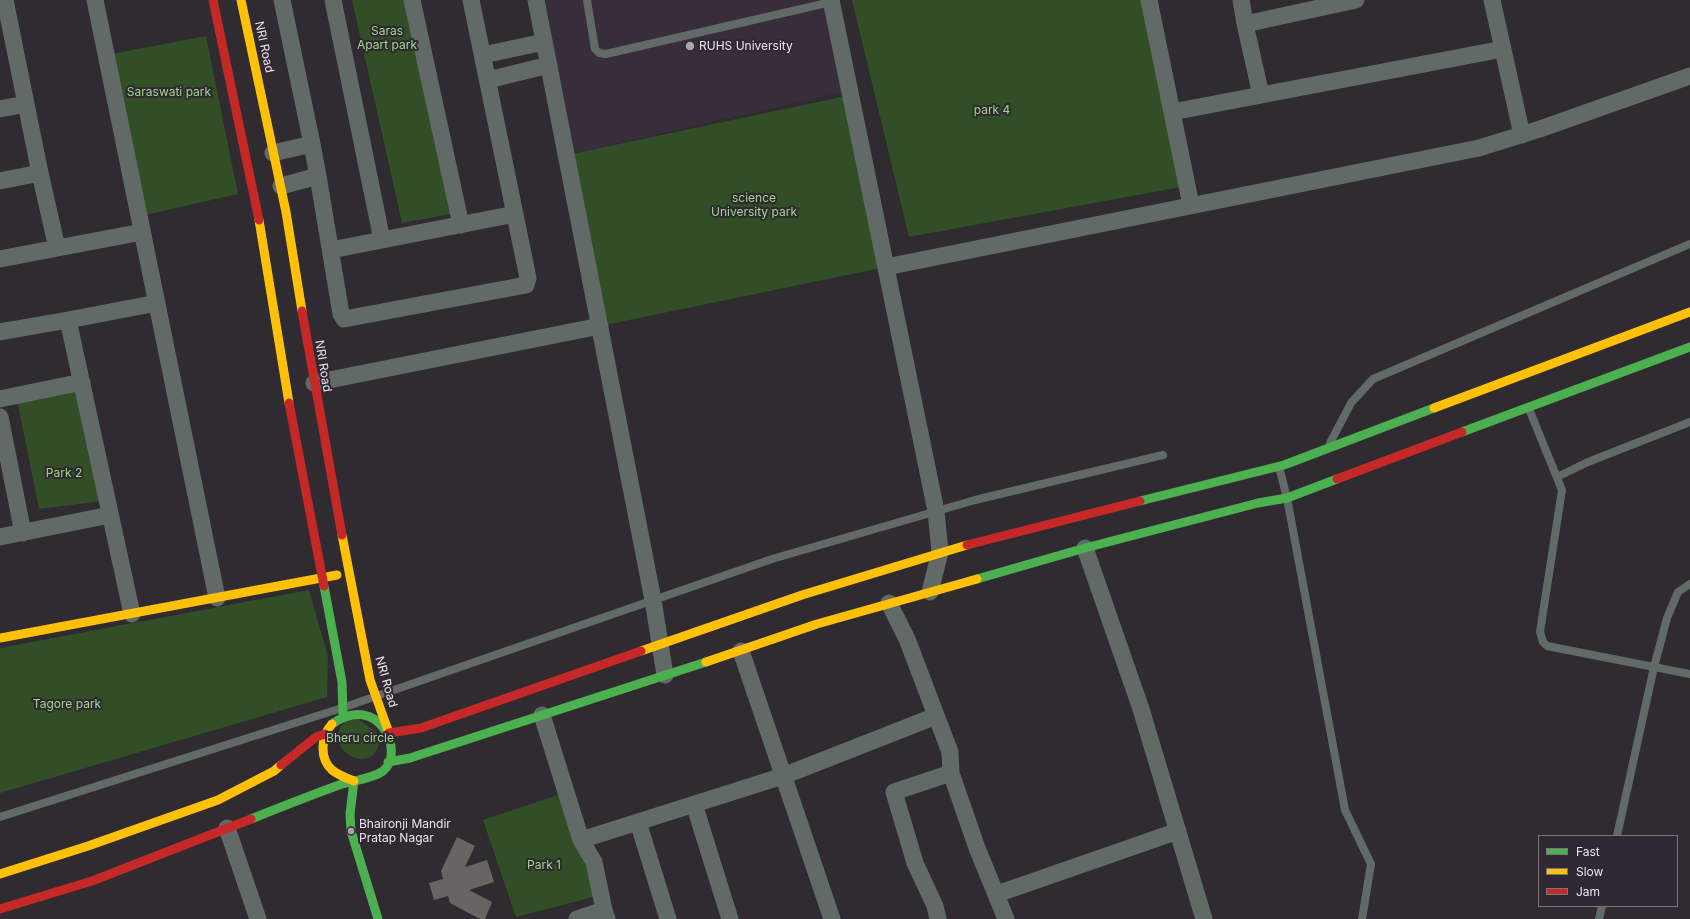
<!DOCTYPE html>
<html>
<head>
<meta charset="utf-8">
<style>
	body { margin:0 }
	#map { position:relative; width:1690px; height:919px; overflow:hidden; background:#2f2b30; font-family:Inter,sans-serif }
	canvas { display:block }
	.legend { position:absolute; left:1538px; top:835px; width:140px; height:72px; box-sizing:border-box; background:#302833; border:1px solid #7a747d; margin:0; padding:5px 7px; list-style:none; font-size:12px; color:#eae5ec }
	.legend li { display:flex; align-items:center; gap:8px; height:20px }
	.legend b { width:20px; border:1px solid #7a747d }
</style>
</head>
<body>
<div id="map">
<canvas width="1690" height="919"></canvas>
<ul class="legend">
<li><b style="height:5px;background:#4caf50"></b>Fast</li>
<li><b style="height:5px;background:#ffc107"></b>Slow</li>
<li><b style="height:5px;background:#c62828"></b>Jam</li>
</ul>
</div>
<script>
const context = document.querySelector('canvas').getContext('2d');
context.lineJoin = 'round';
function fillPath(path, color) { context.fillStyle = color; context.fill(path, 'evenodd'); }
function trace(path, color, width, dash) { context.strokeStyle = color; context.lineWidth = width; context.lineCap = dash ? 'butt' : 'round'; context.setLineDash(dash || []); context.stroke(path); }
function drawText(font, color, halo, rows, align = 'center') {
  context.font = font + ' Inter,sans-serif'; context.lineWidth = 4; context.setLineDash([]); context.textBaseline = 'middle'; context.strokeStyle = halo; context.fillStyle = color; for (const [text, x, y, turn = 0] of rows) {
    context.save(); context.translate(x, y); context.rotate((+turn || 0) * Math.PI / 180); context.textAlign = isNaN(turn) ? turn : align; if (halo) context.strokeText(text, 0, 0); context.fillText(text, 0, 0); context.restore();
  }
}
fillPath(new Path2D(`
	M537 0H824L843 92 567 155Z`), '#372d3b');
fillPath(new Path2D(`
	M352 0H404L450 214 402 223Z
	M852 0H1142L1181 187 909 237Z
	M206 36 238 194 145 215 112 54Z
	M851 95 886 267 600 326 567 155Z
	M78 383 102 501 39 509 17 400Z
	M309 590 328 656 327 697 0 793V648Z
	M354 716 383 737C380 742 378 749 374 754 359 769 329 747 340 728 343 723 350 719 354 716Z
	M564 793 601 895 516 917 483 820Z`), '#324e26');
fillPath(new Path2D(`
	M457 837 475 846 465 867 487 860 494 882 469 890 492 902 485 919H480L450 903 448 896 434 900 429 883 443 879 441 871Z`), '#686464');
trace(new Path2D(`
	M587 0 595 49 599 53 606 54 831 2
	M1529 409 1562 490 1540 632 1543 642 1547 646 1690 674
	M1330 443 1351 403 1373 379 1690 244
	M1279 467 1287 498 1345 810 1371 864 1362 919
	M1557 477 1588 462 1690 422
	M0 817 342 708 772 559 975 500 1163 455
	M1617 836 1654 667 1667 618 1678 592 1690 584
	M1599 919 1602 906`), '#616a67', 8);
trace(new Path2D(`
	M5 0 40 173
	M95 0 217 598
	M333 0 382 240
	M412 0 461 225
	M536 0 653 600 665 675
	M831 0 936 511 940 552 930 592
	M1149 0 1191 205
	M1241 0 1245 24
	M1492 0 1522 135
	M483 55 544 42
	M488 80 549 65
	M1261 95 1245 24 1356 0
	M0 109 26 104
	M1172 112 1503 49
	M312 144 318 176
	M273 153 312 144 282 0
	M0 181 40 173 57 248
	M281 186 318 176 341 314 344 319 526 285 528 278 471 0
	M331 250 515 214
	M0 259 142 232
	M886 267 1479 148 1540 129 1690 76
	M0 332 68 320
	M314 383 600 326
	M0 399 82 382
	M0 417 23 533
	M0 537 110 515
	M1085 548 1141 709 1204 919
	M889 603 907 639 950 752 951 773 977 848 1006 919
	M132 614 68 320 157 303
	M741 651 832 919
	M542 715 581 840 783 776 936 716
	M694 804 730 919
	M638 822 668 919
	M227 828 258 919
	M581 840 594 862 604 910
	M997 894 1178 831
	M577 919 604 910 607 919
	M938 919 935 906 915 863 894 792 951 773`), '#616a67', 17);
trace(new Path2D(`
	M1462 432 1690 347
	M1140 501 1284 465 1434 408
	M977 579 1085 548 1258 503 1287 498 1337 479
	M324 586 342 682 343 716
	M388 762 410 758 706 662
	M354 781 350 814 351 831 378 919
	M251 819C281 807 311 795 342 784 355 780 372 779 383 771 406 753 379 691 332 724`), '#4caf50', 9);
trace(new Path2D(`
	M241 0 286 212 302 311
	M259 220 289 403
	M1434 408 1690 312
	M342 535 370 680 389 733
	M0 638 337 575
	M641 651 802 595 967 545
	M706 662 817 624 977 579
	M332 724C321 736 319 758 332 770 338 775 346 778 354 781
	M0 874 88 846 218 800 274 771 281 765`), '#ffc107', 9);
trace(new Path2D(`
	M213 0 259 220
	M302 311 342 535
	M289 403 324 586
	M1337 479 1462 432
	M967 545 1140 501
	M389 733 421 728 641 651
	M281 765 316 737 325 734
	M0 909 92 881 251 819`), '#c62828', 9);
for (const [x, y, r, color] of [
	[690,46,5,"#a9a4aa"],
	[351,831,4,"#a9a4aa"]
]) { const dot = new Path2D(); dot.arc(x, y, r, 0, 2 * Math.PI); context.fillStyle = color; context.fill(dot); trace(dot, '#302833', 1.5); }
drawText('12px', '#9fd888', '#302833', [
	["Saras",387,31],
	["Apart park",387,45],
	["Saraswati park",169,92],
	["park 4",992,110],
	["science",754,198],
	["University park",754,212],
	["Park 2",64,473],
	["Tagore park",67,704],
	["Bheru circle",360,738],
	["Park 1",544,865]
]);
drawText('12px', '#eae5ec', '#302833', [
	["RUHS University",699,46],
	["Bhaironji Mandir",359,824],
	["Pratap Nagar",359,838]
], 'left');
drawText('12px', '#eae5ec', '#302833', [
	["NRI Road",264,47,78],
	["NRI Road",323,366,81],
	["NRI Road",386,682,74]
]);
</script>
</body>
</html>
